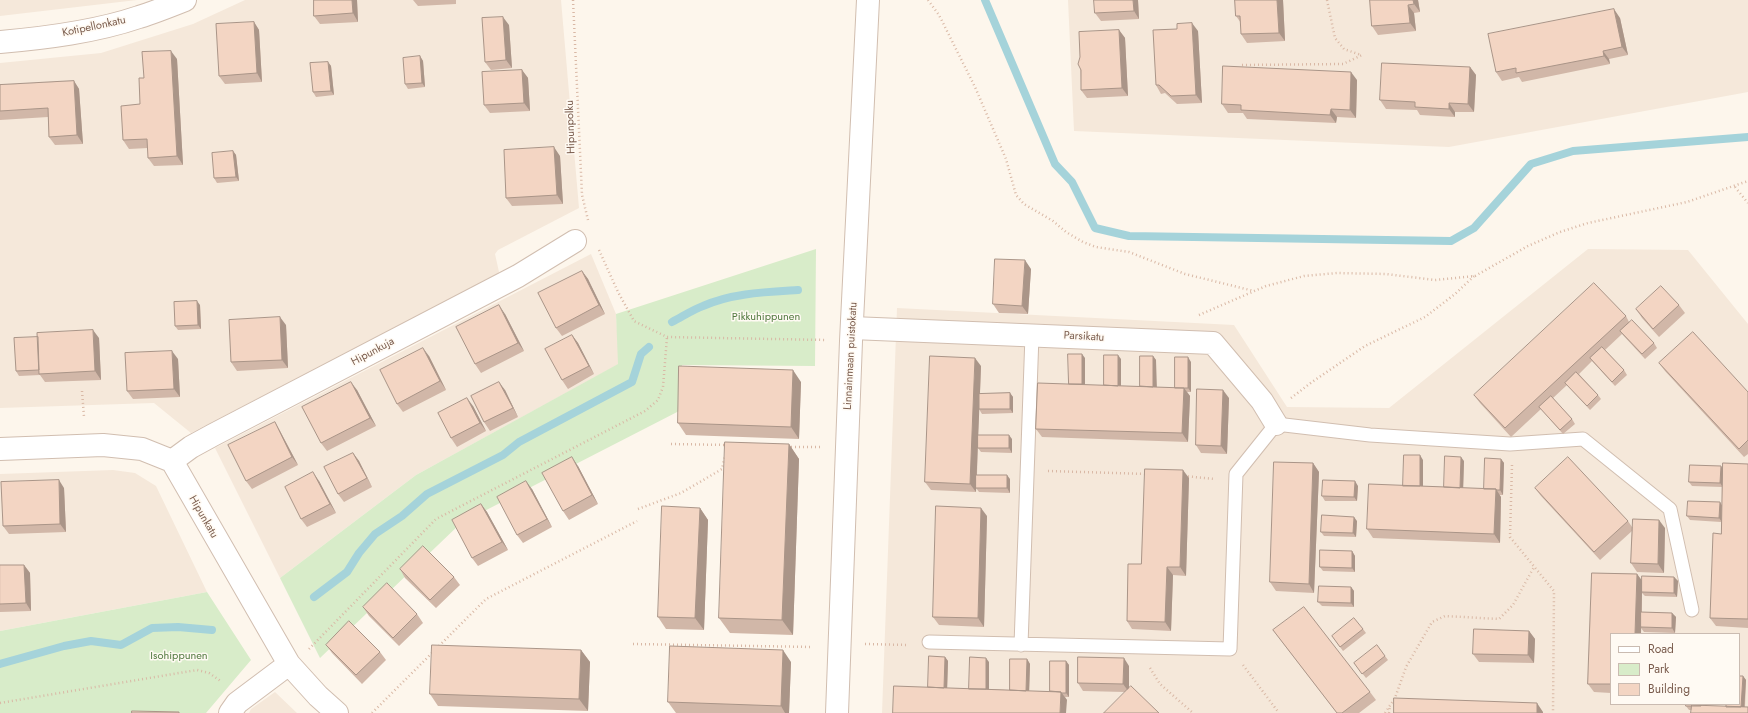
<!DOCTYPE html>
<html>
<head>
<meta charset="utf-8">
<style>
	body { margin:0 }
	#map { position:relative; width:1748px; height:713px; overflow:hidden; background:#fdf6ec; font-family:Jost,sans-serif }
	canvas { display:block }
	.legend { position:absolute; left:1610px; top:633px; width:130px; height:72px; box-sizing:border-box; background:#fffaf3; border:1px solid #cabbb1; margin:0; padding:5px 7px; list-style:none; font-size:12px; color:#7a5c4d }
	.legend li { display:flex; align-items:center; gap:8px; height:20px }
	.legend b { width:20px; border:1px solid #cabbb1 }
</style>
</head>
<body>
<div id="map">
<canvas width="1748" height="713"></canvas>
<ul class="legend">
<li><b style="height:5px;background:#fff"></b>Road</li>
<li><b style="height:11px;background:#d8ecc9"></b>Park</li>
<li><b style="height:11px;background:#f3d5c3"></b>Building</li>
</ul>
</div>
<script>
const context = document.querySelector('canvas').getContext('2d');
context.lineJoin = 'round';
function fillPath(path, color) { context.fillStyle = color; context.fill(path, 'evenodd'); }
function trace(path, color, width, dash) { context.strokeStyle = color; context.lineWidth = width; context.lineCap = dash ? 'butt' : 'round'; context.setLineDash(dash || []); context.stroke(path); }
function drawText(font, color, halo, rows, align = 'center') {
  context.font = font + ' Jost,sans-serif'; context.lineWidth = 3; context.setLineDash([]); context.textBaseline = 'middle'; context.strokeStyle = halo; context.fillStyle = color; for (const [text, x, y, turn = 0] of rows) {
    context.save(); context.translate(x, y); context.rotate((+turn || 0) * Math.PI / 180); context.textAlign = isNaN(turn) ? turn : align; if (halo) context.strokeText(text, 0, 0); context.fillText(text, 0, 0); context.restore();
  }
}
fillPath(new Path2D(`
	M0 0H137L0 16Z
	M245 0H561L579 208 498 250 495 254 499 272 496 276 191 433 154 403 0 408V63L101 53 193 24Z
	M1068 0H1748V92L1449 147 1074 131Z
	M1588 249 1688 250 1748 324V713H882L897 308 1234 325 1287 407 1389 408ZM1611 634H1739V704H1611Z
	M591 254 616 314 619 364 416 475 280 578 215 448Z
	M113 470 135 473 156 486 207 592 0 631V474Z
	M275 692 297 713H249L251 709Z`), '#f5e8da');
fillPath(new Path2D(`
	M816 249 815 366 682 365 683 409 461 523 320 658 280 578 416 475 618 364 616 314Z
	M207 592 251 660 206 713H0V631Z`), '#d8ecc9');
trace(new Path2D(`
	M985 0 1055 164 1072 182 1095 228 1129 236 1451 241 1474 228 1531 164 1573 151 1748 137
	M672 322C682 317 692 310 703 306 732 293 766 292 798 290
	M314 597 347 572 359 553 375 534 402 516 427 494 503 455 519 442 632 382 641 354 649 347
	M0 664 64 646 91 641 121 645 152 628 178 627 212 630`), '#a5d3da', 8);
const service = new Path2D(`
	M929 642 1230 649 1236 474 1276 424 1370 435 1510 444 1583 439 1670 509 1692 610
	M1021 645 1032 335`);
const minor = new Path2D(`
	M0 42C46 38 95 32 139 17 155 12 170 6 185 0
	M852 328 1213 343 1262 401 1276 424
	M0 449 103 445 142 449 172 461 289 664 318 696 337 713
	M172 461 191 447 213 435 518 276 575 241
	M230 713 237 703 289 664`);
const tertiary = new Path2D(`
	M837 713 851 341 868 0`);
trace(service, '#d1beb0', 15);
trace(minor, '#d1beb0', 24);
trace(tertiary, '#d1beb0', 24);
trace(new Path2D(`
	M573 0 582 195 588 220
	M928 0 939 15 975 87 1006 159 1016 195 1024 204 1053 221 1066 232 1083 242 1096 247 1129 252 1185 274 1254 291
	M1327 0 1335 38 1344 49 1361 55
	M1242 65 1343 64 1362 55
	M1735 187 1748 203
	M599 250 618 292 634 321 667 337 827 340
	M1199 315 1266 286 1304 276 1337 273 1386 274 1435 280 1475 276 1528 246 1560 232 1588 223 1687 202 1748 181
	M82 391 84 417
	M1291 398 1312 382 1365 346 1425 317 1455 294 1474 276
	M671 444 728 445
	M787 447H822
	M1512 465 1510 537 1554 591 1553 713
	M1048 471 1147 474
	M1184 476 1215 479
	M638 509 681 493 722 469 725 455
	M633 644 813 647
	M865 644 908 645
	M439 646 486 599 637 521
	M309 649 436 519 645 411 658 400 663 387 667 337
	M1243 665 1279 713
	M1150 668 1160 684 1193 713
	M0 703 197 670 209 673 222 682
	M372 713 434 651
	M1385 713 1395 698 1406 667 1432 622 1445 616 1499 619 1513 605 1534 567
	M1389 713 1390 705`), '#d9b8a5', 2.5, [1, 3]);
trace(service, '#fff', 13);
trace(minor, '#fff', 22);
trace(tertiary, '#fff', 22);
fillPath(new Path2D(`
	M314 0H357L358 22 320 24 314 16Z
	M413 0H456V4L418 6Z
	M1138 0 1139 19 1101 21 1095 13Z
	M1235 0H1283L1285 41 1247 43 1241 34V23L1236 16Z
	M1370 0H1418L1420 12 1414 13 1416 31 1378 35 1372 26Z
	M1620 18 1628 55 1609 59 1610 64 1522 82 1519 77 1502 81 1496 72Z
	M254 22 259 30 262 82 225 84 219 76Z
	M509 25 512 68 491 70 485 62Z
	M1119 30 1125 38 1128 96 1087 98 1081 90 1080 57Z
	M1198 31 1202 103 1177 104 1165 93 1161 94 1156 85Z
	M420 56 423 61 425 87 408 89 405 84Z
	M177 59 183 165 154 166 148 158V148L129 149 123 140 140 104 144 78Z
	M328 62 331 66 334 95 316 97 313 92Z
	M1470 67 1476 75 1474 112H1455V117L1420 115 1417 110 1386 109 1380 100Z
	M522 70 528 78 530 111 490 113 484 105Z
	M1357 80 1356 118 1337 117 1336 123 1247 119 1243 113H1228L1222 104Z
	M74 81 79 89 83 144 55 145 49 137 48 117 0 120V85Z
	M233 151 236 155 239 181 217 183 214 178Z
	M560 156 563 204 512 206 506 198Z
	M1031 269 1028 314 999 313 993 304Z
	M582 271 588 279 605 314 562 336 556 328Z
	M200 305 201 329 178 330 175 326Z
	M1679 305 1685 313 1659 337 1642 318 1636 309Z
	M505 314 524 351 481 373 475 364Z
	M1626 316 1629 322 1654 343 1657 348 1645 359 1622 334 1605 350 1624 370 1627 375 1615 386 1592 361 1579 374 1598 395 1601 399 1590 410 1567 385 1553 398 1572 419 1575 424 1563 434 1541 409 1511 437 1480 403 1474 395Z
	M286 325 288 368 237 371 231 362Z
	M572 335 578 343 594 374 568 389 562 380Z
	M99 338 101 380 45 382 40 375 19 376 16 371Z
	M429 356 446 390 403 412 397 404Z
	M1153 356 1156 360V387L1175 388 1191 362V392H1187L1190 396 1188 442 1042 437 1036 429 1069 384 1085 358V385H1104L1121 359V386H1140Z
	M178 359 180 397 133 399 127 391Z
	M1659 363 1748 392V454L1744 457 1665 371Z
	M981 366 980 394 1010 393 1013 397V413L982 414 979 409 978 435 1012 439V453L981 452 978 448V436L977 475 1010 479V493L979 492 976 488V479V492L931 490 925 482Z
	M801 382 799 439 686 435 678 423Z
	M357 390 376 426 327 451 321 443Z
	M505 390 518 417 490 431 484 422Z
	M1229 398 1227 454 1201 453 1196 445Z
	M473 406 486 431 457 447 451 438Z
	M275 422 280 431 298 465 252 489 246 481Z
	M789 444 799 459 793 635 730 633 719 618Z
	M353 453 359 461 372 487 344 502 338 494Z
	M1501 459 1504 463 1503 495H1499L1501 497 1500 543 1373 538 1367 529 1403 486 1423 460V486L1444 487 1464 461 1463 488 1484 489Z
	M1313 463 1319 472 1314 593 1276 591 1270 582Z
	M1748 464V628L1716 626 1710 618 1721 534V522L1690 520 1687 516 1722 505V487L1692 486 1689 482 1723 470Z
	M578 466 598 504 569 520 563 511Z
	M1189 478 1186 576 1173 575 1171 631 1132 629 1127 621 1141 564Z
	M319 481 336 513 307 527 301 519Z
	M1358 486 1357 501H1325L1322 496Z
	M64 488 66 532 9 534 3 526Z
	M1535 488 1628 521 1632 527 1665 528 1664 573 1637 572 1631 563 1632 531 1600 560 1541 496Z
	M532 489 552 527 523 543 517 535Z
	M481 504 487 512 508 550 478 566 472 558Z
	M700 508 708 520 704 630 666 629 658 617Z
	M987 516 984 627 939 625 933 617Z
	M1357 521 1356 537 1324 536 1321 532Z
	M1352 551 1355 556V572L1323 571 1320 567Z
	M0 565H24L30 573 31 611 0 612Z
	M400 569 454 577 460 585 436 608 405 578Z
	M1592 573 1637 574 1642 581V576L1674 577 1678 581 1677 597 1645 596 1642 593V612L1672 613 1676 617 1675 633 1644 632 1641 628V634H1611V693L1594 692 1588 684Z
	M1351 587 1354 591V607L1322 606 1318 602Z
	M363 607 417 614 423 623 399 646 369 616Z
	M1363 629 1366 633 1343 651 1332 636Z
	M1273 630 1370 692 1376 700 1359 713H1337Z
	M1529 631 1535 639 1534 663 1479 662 1473 654Z
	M326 645 380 652 386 660 362 684 332 653Z
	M581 650 590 662 588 711 438 706 430 694Z
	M1385 656 1388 660 1366 678 1354 663Z
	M945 657 948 661 947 688 969 689 989 662V689L1009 690 1027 659 1030 664 1029 691H1050L1066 661 1069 665V697H1065L1067 700 928 687Z
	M791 662 789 713H676L668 702Z
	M1129 666V688L1125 692 1083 691 1078 683Z
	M1743 676 1746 680 1745 707 1691 710H1689L1686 706 1705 704 1704 706 1726 707Z`), '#d1b7a8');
fillPath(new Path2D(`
	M352 0H357L358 22 353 13Z
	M1133 0H1138L1139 19 1134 11Z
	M1277 0H1283L1285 41 1279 33Z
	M1413 0H1418L1420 12 1414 4Z
	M1408 5 1414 13 1416 31 1410 23Z
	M1614 9 1620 18 1628 55 1622 47Z
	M503 17 509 25 512 68 506 60Z
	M254 22 259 30 262 82 257 73Z
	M1192 23 1198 31 1202 103 1196 95Z
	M1119 30 1125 38 1128 96 1122 88Z
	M171 51 177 59 183 165 177 156Z
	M1603 51 1609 59 1610 64 1604 56Z
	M420 56 423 61 425 87 422 83Z
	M328 62 331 66 334 95 331 91Z
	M1470 67 1476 75 1474 112 1468 104Z
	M522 70 528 78 530 111 524 103Z
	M1351 72 1357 80 1356 118 1350 110Z
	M74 81 79 89 83 144 77 135Z
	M1449 103 1455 112V117L1449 109Z
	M1331 109 1337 117 1336 123 1330 115Z
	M554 147 560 156 563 204 557 195Z
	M233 151 236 155 239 181 236 177Z
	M1025 260 1031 269 1028 314 1022 306Z
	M582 271 588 279 605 314 599 305Z
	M197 301 200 305 201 329 198 325Z
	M499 305 505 314 524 351 518 343Z
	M280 317 286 325 288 368 282 360Z
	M93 330 99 338 101 380 95 371Z
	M572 335 578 343 594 374 589 366Z
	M423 348 429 356 446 390 440 381Z
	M172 351 178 359 180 397 174 389Z
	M1082 354 1085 358V389L1082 384Z
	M1118 355 1121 359V390L1118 386Z
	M1153 356 1156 360 1157 391 1153 387Z
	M1188 357 1191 362V392L1188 388Z
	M975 358 981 366 976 492 970 484Z
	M793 370 801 382 799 439 791 427Z
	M351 382 357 390 376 426 370 418Z
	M499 382 505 390 518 417 513 408Z
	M1184 388 1190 396 1188 442 1182 433Z
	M1223 390 1229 398 1227 454 1221 446Z
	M1010 393 1013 397V413L1010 409Z
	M467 398 473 406 486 431 480 423Z
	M275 422 280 431 298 465 292 457Z
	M1009 435 1012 439V453L1009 448Z
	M789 444 799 459 793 635 782 620Z
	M353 453 359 461 372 487 367 478Z
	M1420 455 1423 460V491L1420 487Z
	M572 457 578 466 598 504 592 495Z
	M1461 457 1464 461 1463 493 1460 489Z
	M1501 459 1504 463 1503 495 1500 490Z
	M1313 463 1319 472 1314 593 1309 584Z
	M1721 466 1724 471 1723 487 1720 483Z
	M1183 470 1189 478 1186 576 1180 567Z
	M313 472 319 481 336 513 330 504Z
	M1007 475 1010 479V493L1007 488Z
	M59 480 64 488 66 532 60 524Z
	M526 481 532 489 552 527 547 519Z
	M1355 481 1358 486 1357 501 1354 497Z
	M1496 489 1501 497 1500 543 1494 534Z
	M1720 502 1723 507 1722 522 1719 518Z
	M481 504 487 512 508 550 502 542Z
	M700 508 708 520 704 630 695 618Z
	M981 508 987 516 984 627 978 618Z
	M1354 517 1357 521 1356 537 1353 533Z
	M1659 520 1665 528 1664 573 1658 564Z
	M1352 551 1355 556V572L1352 568Z
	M24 565 30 573 31 611 26 603Z
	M1167 567 1173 575 1171 631 1165 622Z
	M1637 574 1643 582 1642 592V593L1641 634H1635Z
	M1674 577 1678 581 1677 597 1674 593Z
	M1351 587 1354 591V607L1351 603Z
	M1672 613 1676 617 1675 633 1672 628Z
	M1529 631 1535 639 1534 663 1528 655Z
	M581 650 590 662 588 711 579 699Z
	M783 650 791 662 789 713H785L781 706Z
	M945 657 948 661 947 693 944 688Z
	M986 658 989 662V693L986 689Z
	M1124 658 1129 666V692L1123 684Z
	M1027 659 1030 664 1029 695 1026 691Z
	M1066 661 1069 665V697L1066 693Z
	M1743 676 1746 680 1744 712 1741 708Z
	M1061 692 1067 700 1066 713H1060Z
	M1537 703 1543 712V713H1537Z`), '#aa9588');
const building = new Path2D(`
	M314 0H352L353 13 314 16Z
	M1094 0H1133L1134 11 1095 13Z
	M1235 0H1277L1279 33 1241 34 1240 16H1236Z
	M1370 0H1413L1414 4 1408 5 1410 23 1372 26Z
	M1614 9 1622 47 1603 51 1604 56 1516 73V68L1496 72 1488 34Z
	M503 17 506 60 485 62 482 18Z
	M254 22 257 73 219 76 216 24Z
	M1192 23 1196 95 1171 96 1159 85H1156L1153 30 1177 29V24Z
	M1119 30 1122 88 1081 90V70L1078 64 1080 57 1079 32Z
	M171 51 177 156 148 158 147 139 123 140 121 106 140 104 139 78H144L142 52Z
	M420 56 422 83 405 84 403 58Z
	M328 62 331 91 313 92 310 63Z
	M1382 63 1470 67 1468 104 1449 103V109L1415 107V102L1380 100Z
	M1223 66 1351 72 1350 110 1331 109 1330 115 1241 110V105L1222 104Z
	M522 70 524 103 484 105 482 72Z
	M74 81 77 135 49 137 48 108 0 111V85Z
	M554 147 557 195 506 198 504 150Z
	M233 151 236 177 214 178 212 153Z
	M995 259 1025 260 1022 306 993 304Z
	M582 271 599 305 556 328 538 293Z
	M1594 283 1626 316 1505 428 1474 395Z
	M1661 286 1679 305 1653 329 1636 309Z
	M197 301 198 325 175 326 174 302Z
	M499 305 518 343 475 364 456 327Z
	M280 317 282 360 231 362 229 320Z
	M1632 320 1654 343 1642 354 1620 331Z
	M93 330 95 371 39 374 37 333Z
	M1693 332 1748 392V440L1739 449 1659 363Z
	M572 335 589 366 562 380 545 349Z
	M38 337 39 370 16 371 14 338Z
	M1602 347 1624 370 1612 382 1590 358Z
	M423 348 440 381 397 404 380 370Z
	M172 351 174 389 127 391 125 353Z
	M1068 354H1082V384H1069Z
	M1104 355H1118V386L1104 385Z
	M930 356 975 358 970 484 925 482Z
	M1140 356H1153V387L1140 386Z
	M1175 357H1188V388H1175Z
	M679 366 793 370 791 427 678 423Z
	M1576 372 1598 395 1587 406 1565 383Z
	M351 382 370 418 321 443 302 407Z
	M499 382 513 408 484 422 471 396Z
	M1038 383 1184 388 1182 433 1036 429Z
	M1197 389 1223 390 1221 446 1196 445Z
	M1010 393V409H979V394Z
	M1551 396 1572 419 1560 430 1539 407Z
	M467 398 480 423 451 438 438 413Z
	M275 422 292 457 246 481 228 445Z
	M978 435H1009V448H978Z
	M725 442 789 444 782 620 719 618Z
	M353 453 367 478 338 494 324 467Z
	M1404 455H1420V486H1403Z
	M1445 456 1461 457 1460 488 1444 487Z
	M572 457 592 495 563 511 542 473Z
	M1568 457 1628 521 1594 552 1535 488Z
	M1485 458 1501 459 1500 490H1496V489H1484Z
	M1274 462 1313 463 1309 584 1270 582Z
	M1723 463 1748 464V619L1710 618 1713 533 1721 534Z
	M1690 465 1721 466 1720 483 1689 482Z
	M1145 469 1183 470 1180 567H1167L1165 622 1127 621 1128 564H1141Z
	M313 472 330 504 301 519 285 487Z
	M976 475H1007V488H976Z
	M59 480 60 524 3 526 1 482Z
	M1323 480 1355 481 1354 497 1322 496Z
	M526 481 547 519 517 535 497 497Z
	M1369 484 1496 489 1494 534 1367 529Z
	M1688 501 1720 502 1719 518 1687 516Z
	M481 504 502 542 472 558 452 520Z
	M662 506 700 508 695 618 658 617Z
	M936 506 981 508 978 618 933 617Z
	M1322 515 1354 517 1353 533 1321 532Z
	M1633 519 1659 520 1658 564 1631 563Z
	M423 546 454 577 430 600 400 569Z
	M1320 550 1352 551V568L1320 567Z
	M0 565H24L26 603 0 604Z
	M1592 573 1637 574 1635 634H1611V684H1588Z
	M1642 576 1674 577V593L1642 592Z
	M387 583 417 614 393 638 363 607Z
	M1319 586 1351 587V603L1318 602Z
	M1304 607 1370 692 1342 713H1337L1273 630Z
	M1641 612 1672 613V628L1641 627Z
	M1354 618 1363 629 1340 647 1332 636Z
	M349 621 380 652 356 675 326 645Z
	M1474 629 1529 631 1528 655 1473 654Z
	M432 645 581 650 579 699 430 694Z
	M1377 645 1385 656 1362 674 1354 663Z
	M670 646 783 650 781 706 668 702Z
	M929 656 945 657 944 688 928 687Z
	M970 657 986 658V689H969Z
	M1078 657 1124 658 1123 684 1078 683Z
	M1010 659H1027L1026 691 1010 690Z
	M1050 661H1066V693H1061V692L1050 691Z
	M1739 676H1743L1741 707H1726V704H1739Z
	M894 686 1061 692 1060 713H893Z
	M1131 686 1159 713H1104Z
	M1394 698 1537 703V713H1394Z
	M1686 704H1701V706H1686Z
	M1692 705 1748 707V713H1691Z
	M132 711 179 712V713H132Z`);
fillPath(building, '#f3d5c3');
trace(building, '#aa9588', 1);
drawText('11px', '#7a5c4d', '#fffaf3', [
	["Kotipellonkatu",94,27,-12],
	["Hipunpolku",571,127,-92],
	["Parsikatu",1084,337,3],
	["Hipunkuja",373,352,-28],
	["Linnainmaan puistokatu",851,356,-87],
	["Hipunkatu",203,517,60]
]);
drawText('11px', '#537a41', '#fffaf3', [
	["Pikkuhippunen",766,317],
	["Isohippunen",179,656]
]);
</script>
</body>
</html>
